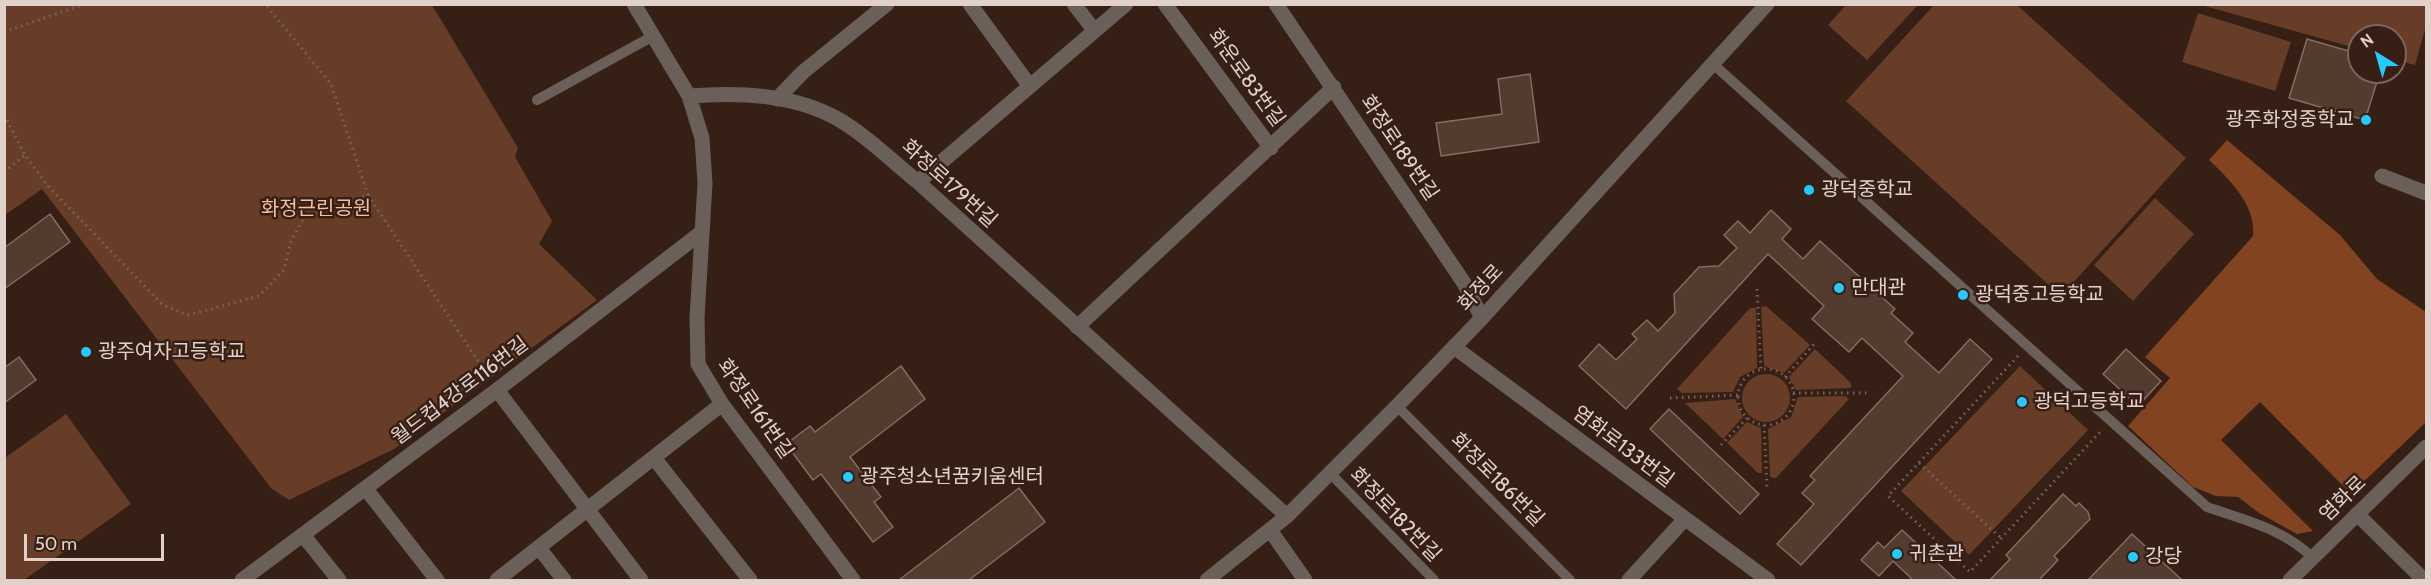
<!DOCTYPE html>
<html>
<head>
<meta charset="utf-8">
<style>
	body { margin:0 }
	#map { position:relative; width:2431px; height:585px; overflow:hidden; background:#361f14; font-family:Cabin,sans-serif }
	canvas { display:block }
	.frame { position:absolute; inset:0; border:6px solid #e1d1ca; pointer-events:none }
	.north { position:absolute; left:2347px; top:24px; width:60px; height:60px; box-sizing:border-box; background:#361f14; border:2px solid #7a665d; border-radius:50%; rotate:323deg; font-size:16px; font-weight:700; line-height:24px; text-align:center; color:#e1d1ca }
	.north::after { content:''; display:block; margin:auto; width:21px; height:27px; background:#26c9fe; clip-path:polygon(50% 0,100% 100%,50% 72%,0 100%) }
	.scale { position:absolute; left:24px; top:534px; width:140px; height:27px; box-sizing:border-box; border:3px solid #e1d1ca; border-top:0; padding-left:8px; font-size:18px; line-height:21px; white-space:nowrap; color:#e1d1ca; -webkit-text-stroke:4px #361f14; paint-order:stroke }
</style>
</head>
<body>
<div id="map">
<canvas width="2431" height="585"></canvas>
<div class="frame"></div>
<div class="north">N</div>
<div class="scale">50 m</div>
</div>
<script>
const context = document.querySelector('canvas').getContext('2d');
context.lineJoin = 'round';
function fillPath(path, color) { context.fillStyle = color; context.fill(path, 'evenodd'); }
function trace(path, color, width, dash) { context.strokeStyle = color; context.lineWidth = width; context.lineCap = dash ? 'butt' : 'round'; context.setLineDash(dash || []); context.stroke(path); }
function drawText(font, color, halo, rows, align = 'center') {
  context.font = font + ' Cabin,"Noto Sans KR",sans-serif'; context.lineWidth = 5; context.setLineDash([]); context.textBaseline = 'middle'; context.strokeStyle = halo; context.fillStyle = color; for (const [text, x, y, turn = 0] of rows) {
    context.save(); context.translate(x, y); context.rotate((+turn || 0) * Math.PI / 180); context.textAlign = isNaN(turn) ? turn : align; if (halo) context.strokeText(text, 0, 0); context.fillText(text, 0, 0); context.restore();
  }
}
fillPath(new Path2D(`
	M5 4 432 5 518 148 515 157 552 221 539 244 597 300 394 449 289 500 271 488 42 189 5 215Z
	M1846 5V4L1918 5 1867 60 1828 25Z
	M1934 5H2017L2186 158 2061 296 1846 101Z
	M2201 5H2426V26L2415 65 2395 60V36H2359V49Z
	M2198 13 2291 42 2275 91 2182 62Z
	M2155 198 2194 234 2133 301 2094 265Z
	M1766 306 1810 345 1784 373 1764 366 1761 307Z
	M1750 308H1756L1757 368 1740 377 1733 392 1682 393 1677 389Z
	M1815 349 1851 383V388L1796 390 1789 377Z
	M2020 366 2088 430 1969 555 1901 491Z
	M1742 398a24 24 0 1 1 48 0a24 24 0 1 1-48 0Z
	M1845 396 1849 399 1776 478 1770 477 1768 429 1791 417 1798 397Z
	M1735 399 1743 417 1723 439 1685 403Z
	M66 414 131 504 24 580H5V458Z
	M1747 422 1761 428 1762 473H1758L1727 443Z`), '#683d27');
fillPath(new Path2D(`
	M2227 140 2340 235 2377 279 2426 312V422L2351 494 2260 402 2221 440 2313 531 2297 534 2259 513 2238 497 2216 496 2193 487 2128 426 2170 378 2145 357 2253 236C2256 205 2230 180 2209 160Z`), '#824321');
const building = new Path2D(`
	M2307 39 2359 54V72H2380L2365 120 2289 98Z
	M1530 74 1539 142 1441 156 1436 123 1502 114 1498 79Z
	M1771 210 1791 229 1782 239 1803 259 1820 241 1895 309 1891 313 1913 333 1905 342 1939 373 1970 339 1992 359 1801 565 1777 544 1814 504 1802 493 1815 480 1810 476 1903 376 1862 338 1849 352 1812 319 1824 306 1768 254 1626 409 1579 366 1599 344 1616 360 1637 339 1632 334 1647 320 1658 331 1675 313 1674 294 1699 267 1719 266 1737 248 1724 235 1738 221 1750 233Z
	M50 214 70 242 4 289V248Z
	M2126 349 2161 381 2138 406 2103 374Z
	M19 357 36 380 4 403V368Z
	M901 366 925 399 850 457 881 497 874 502 893 527 873 542 821 474 813 480 786 444 810 426 815 432Z
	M1669 409 1759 494 1740 514 1650 429Z
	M1019 488 1045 522 969 580H899Z
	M2063 494 2076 506 2079 503 2088 512 2090 519 2054 556 2058 560 2039 580H1990L2010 559 2006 555Z
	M1902 530 1956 580H1913L1893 561 1879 576 1861 560 1878 542 1884 548Z
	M2132 534 2182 580H2088Z`);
fillPath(building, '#543b2f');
trace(building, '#876c5f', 1.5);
trace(new Path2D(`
	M4 32 85 4
	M4 115 25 155 47 185 163 305 188 315 259 296 284 270 291 241 304 218 368 195 331 84 265 4
	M4 172 25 155
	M368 195 488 376
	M1757 289 1761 370
	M2018 356 1888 496 1970 572 2101 431
	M1738 397a28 28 0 1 1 56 0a28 28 0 1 1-56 0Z
	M1785 377 1815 343
	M1793 393H1868
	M1670 398 1738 395
	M1764 425 1767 489
	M1721 445 1747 418
	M1919 463 2001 538`), '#79655c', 3, [1.5, 4.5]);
trace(new Path2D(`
	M1713 64 2207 507C2245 520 2284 529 2313 558
	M537 100 653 36
	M1397 406 1570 580
	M1331 474 1434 580`), '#6b5f59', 10);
trace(new Path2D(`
	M634 4 689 96C739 92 793 94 838 119 867 136 892 161 918 182L1287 516
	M970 4 1029 85
	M1074 4 1094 30
	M1165 4 1271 148
	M1276 4 1464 283 1482 318
	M689 96 702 138 705 183 697 318 698 364 722 404 853 580
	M777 99 803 72 887 4
	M2382 176 2426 193
	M918 182 1126 4
	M1077 327 1334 87
	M1454 347 1768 580
	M497 390 641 580
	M654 458 750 580
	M366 489 437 580
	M2357 514 2424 580
	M1270 530 1305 580
	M303 535 339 580
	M539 548 564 580
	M242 580 497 390 702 232
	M497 580 722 404
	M1629 580 1684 520`), '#6b5f59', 15);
trace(new Path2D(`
	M1207 580 1287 516 1397 406 1482 318 1767 4
	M2290 580 2426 447`), '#6b5f59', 15);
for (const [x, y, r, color] of [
	[2366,120,6,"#26c9fe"],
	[1809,190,6,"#26c9fe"],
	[1839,288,6,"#26c9fe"],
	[1963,295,6,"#26c9fe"],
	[86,352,6,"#26c9fe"],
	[2022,402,6,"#26c9fe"],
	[848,477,6,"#26c9fe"],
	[1897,554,6,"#26c9fe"],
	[2133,557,6,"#26c9fe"]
]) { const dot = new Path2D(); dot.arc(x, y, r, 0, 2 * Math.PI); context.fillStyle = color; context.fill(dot); trace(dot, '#361f14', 2); }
drawText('20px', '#e1d1ca', '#361f14', [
	["화운로83번길",1246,78,54],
	["화정로189번길",1399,148,56],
	["화정로179번길",949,184,42],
	["화정로",1481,288,-47],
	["월드컵4강로116번길",460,391,-37],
	["화정로161번길",755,409,55],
	["염화로133번길",1623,447,37],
	["화정로186번길",1497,480,45],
	["염화로",2343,499,-44],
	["화정로182번길",1395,515,46]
]);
drawText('20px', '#e1d1ca', '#361f14', [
	["광주화정중학교",2354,120,"right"],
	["광덕중학교",1821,190],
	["만대관",1851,288],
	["광덕중고등학교",1975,295],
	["광주여자고등학교",98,352],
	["광덕고등학교",2034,402],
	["광주청소년꿈키움센터",860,477],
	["귀촌관",1909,554],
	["강당",2145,557]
], 'left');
drawText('20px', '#f6bda0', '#361f14', [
	["화정근린공원",316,209]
]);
</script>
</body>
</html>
